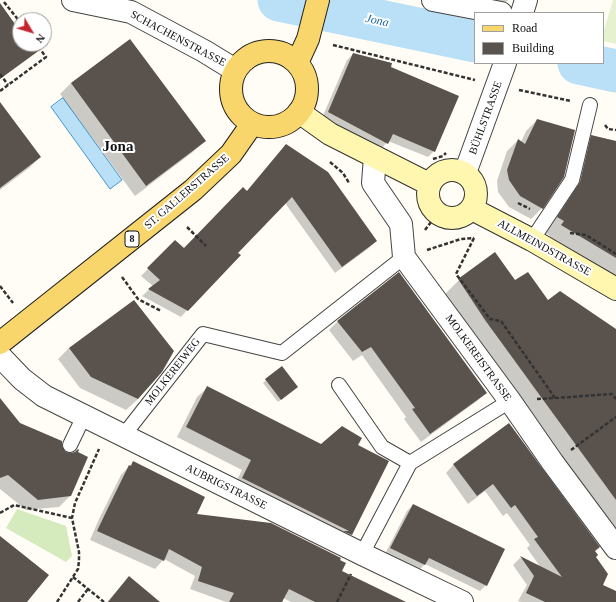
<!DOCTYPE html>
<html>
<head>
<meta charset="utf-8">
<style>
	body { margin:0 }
	#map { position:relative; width:616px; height:602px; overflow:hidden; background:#fffdf5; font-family:"Times New Roman",serif }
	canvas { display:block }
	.legend { position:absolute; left:474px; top:12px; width:130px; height:52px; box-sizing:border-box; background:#fff; border:1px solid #a0a0a0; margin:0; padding:5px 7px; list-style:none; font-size:12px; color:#111 }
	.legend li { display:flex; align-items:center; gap:8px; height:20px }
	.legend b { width:20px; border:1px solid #a0a0a0 }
	.north { position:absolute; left:12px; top:12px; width:40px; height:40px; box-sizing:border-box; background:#fff; border:1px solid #a0a0a0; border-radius:50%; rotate:128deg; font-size:11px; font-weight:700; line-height:16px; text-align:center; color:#111 }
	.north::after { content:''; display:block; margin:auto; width:14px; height:18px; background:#c4262e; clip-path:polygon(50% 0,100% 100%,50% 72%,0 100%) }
</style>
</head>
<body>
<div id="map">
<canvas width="616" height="602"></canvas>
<ul class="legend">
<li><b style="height:5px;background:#f9d66b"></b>Road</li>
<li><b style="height:11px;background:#5a524d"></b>Building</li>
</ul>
<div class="north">N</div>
</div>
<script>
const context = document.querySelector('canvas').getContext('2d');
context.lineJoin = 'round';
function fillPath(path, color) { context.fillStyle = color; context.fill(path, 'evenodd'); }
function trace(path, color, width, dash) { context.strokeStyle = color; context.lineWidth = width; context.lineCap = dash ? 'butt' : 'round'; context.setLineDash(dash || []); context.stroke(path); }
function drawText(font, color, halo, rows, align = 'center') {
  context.font = font + ' "Times New Roman",serif'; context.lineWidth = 4; context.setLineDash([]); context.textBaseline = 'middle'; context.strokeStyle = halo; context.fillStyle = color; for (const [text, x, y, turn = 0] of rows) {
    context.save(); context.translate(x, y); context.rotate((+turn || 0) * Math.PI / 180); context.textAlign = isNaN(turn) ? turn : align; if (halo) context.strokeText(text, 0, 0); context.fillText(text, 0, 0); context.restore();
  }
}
fillPath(new Path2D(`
	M17 509 66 526 72 556 66 562 6 528Z`), '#d5ebbd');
fillPath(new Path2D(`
	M613 0H616V44L603 41V33Z`), '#e6f2cf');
const water = new Path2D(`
	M63 98 122 180 110 189 51 107Z`);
fillPath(water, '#b9e0f7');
trace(water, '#3f96cf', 1);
fillPath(new Path2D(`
	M441 0H508L497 11Z
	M129 40 204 141 193 152 135 196 60 94 71 83Z
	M353 54 434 151 428 157 388 141 381 149 322 118 347 60Z
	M0 110 40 157 29 168 0 190Z
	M537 120 542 208 531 219 509 207 498 192 497 181 507 151 518 140 521 142 526 131Z
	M592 136 616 141V280L548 239 550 236 544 232 578 151Z
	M279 153 376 241 369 248 335 273 285 203 237 253 181 317 142 296 153 286 141 276 175 242 184 250 246 192Z
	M459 280 548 301 616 330V534L445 294Z
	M133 301 138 399 126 410 80 388 58 359 69 348Z
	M338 321 486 393 477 401 421 442 404 419 406 417 362 355 353 361 329 330Z
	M266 380 294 389 278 402 263 383Z
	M207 388 321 445 357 446 351 535 342 544 233 488 242 470 177 437 197 397Z
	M0 407 19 424 70 496 59 507 26 510 0 489Z
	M509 425 594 551 602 585 616 592V602H521L518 601 527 585 513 565 520 558 541 568 527 548 530 545 507 513 503 516 485 491 468 504 446 473 454 464Z
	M133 462 196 515 339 561 341 571 404 602H291L283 598 281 602H226L190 589 195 576 164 559 155 569 90 540 99 519 121 475Z
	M413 505 486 585 480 591 425 564 418 571 385 554 407 511Z
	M129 577 159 602H107Z`), '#0003');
trace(new Path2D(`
	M279 0 475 41
	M579 63 616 71`), '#b9e0f7', 43);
fillPath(new Path2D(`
	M0 3 20 31V44H48L0 79Z
	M130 39 206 141 146 186 71 83Z
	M353 53 392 63 391 67 459 96 435 152 393 134 388 144 328 112Z
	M0 102 41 157 0 188Z
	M537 119 575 130 564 177 543 209 520 196 509 180 507 170 518 139 525 144Z
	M591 135 616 141V258L561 225 564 221 557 217 580 182Z
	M286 144 328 172 377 241 342 267 292 197 238 253 241 255 188 311 148 289 160 280 147 268 175 240 184 248 243 187 247 191Z
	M495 252 515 280 528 272 548 300 560 291 616 329V500L485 320 458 279Z
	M399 272 487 393 430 434 412 409 415 408 371 347 362 352 337 321Z
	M134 300 174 351 162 372 138 399 91 377 69 348Z
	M282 366 298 387 281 400 265 379Z
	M207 386 321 444 342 426 362 438 358 445 389 461 352 535 343 531H349L242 478 251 460 186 427Z
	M0 398 20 423 62 441V446L66 452 71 453 75 452 78 449 79 450 78 452 88 457 71 496 38 500 8 475 0 478Z
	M509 423 600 547 595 551 598 555 596 557 608 574 603 585 616 591V602H545L526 593 534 576 520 556 562 577 534 539 538 537 515 505 511 508 493 484 477 496 453 464Z
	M133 461 205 497 197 514 271 523 341 558 340 560 346 563 342 571 406 602H315L289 589 282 602H229L234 593 198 581 202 567 169 549 164 561 97 531 107 510 129 465 131 466Z
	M413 504 505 549 487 586 429 558 425 565 390 548Z
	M0 536 49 575 27 602H0Z
	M129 576 160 602H108Z`), '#5a524d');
const lane = new Path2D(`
	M532 240 572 180 590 105
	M339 385 382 447 410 463
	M123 436 203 334 282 353 404 257
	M70 445 84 416
	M362 554 410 463 510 401`);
const street = new Path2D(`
	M73 0 131 12 204 51 235 70
	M433 0 501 13
	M522 13 526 0
	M375 157 373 183 401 224 404 257 510 401 553 463 616 548
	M465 173 505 63
	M0 356 22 379 44 396 362 554 462 602`);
const secondary = new Path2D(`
	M299 112 330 134 429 184
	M428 194a24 24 0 1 1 48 0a24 24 0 1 1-48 0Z
	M472 209 532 240 616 289`);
const primary = new Path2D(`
	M231 89a38 38 0 1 1 76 0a38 38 0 1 1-76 0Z
	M297 63 308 39 318 0
	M0 343 193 190 231 154 252 124`);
trace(lane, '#444', 16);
trace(street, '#444', 24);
trace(secondary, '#333', 24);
trace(primary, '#222', 24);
trace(new Path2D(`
	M4 2 20 22
	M333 45 475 80
	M0 74 8 85
	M519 90 571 101
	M0 91 46 57 36 44
	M605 125 608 129 616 130
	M433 159 443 156 446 153
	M330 162 343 173 349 183
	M518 203 530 209
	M187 227 206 246
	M425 230 437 214
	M570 233 586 235 616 254
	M474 238 456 274 490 319 501 321 555 398 537 399
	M427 250 461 239 474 238
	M122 277 138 299 161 311
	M0 286 13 303
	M555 398 612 394 616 399
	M571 450 616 417
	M0 513 14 505 72 518
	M73 577 104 602
	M57 602 78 569 79 561V552L72 518 75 503 99 449
	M78 602 88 589
	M337 602 351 574`), '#333', 2.5, [4, 2]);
trace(lane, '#fff', 14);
trace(street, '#fff', 22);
trace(secondary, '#fff6b0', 22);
trace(primary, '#f9d66b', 22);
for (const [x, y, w] of [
	[132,239,14]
]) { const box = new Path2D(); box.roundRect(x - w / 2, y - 8, w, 16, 3); context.fillStyle = '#fff'; context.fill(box); trace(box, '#111', 1); }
drawText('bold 10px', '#111', null, [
	["8",132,239]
]);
drawText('11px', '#111', '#fff', [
	["SCHACHENSTRASSE",178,39,28],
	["BÜHLSTRASSE",486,118,-70],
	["ST. GALLERSTRASSE",187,192,-41],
	["ALLMEINDSTRASSE",544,248,29],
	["MOLKEREISTRASSE",478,358,54],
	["MOLKEREIWEG",173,372,-52],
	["AUBRIGSTRASSE",226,487,26]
]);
drawText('italic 12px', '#1768a6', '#fff', [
	["Jona",377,21,12]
]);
drawText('bold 15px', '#111', '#fff', [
	["Jona",118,147]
]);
</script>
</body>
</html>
